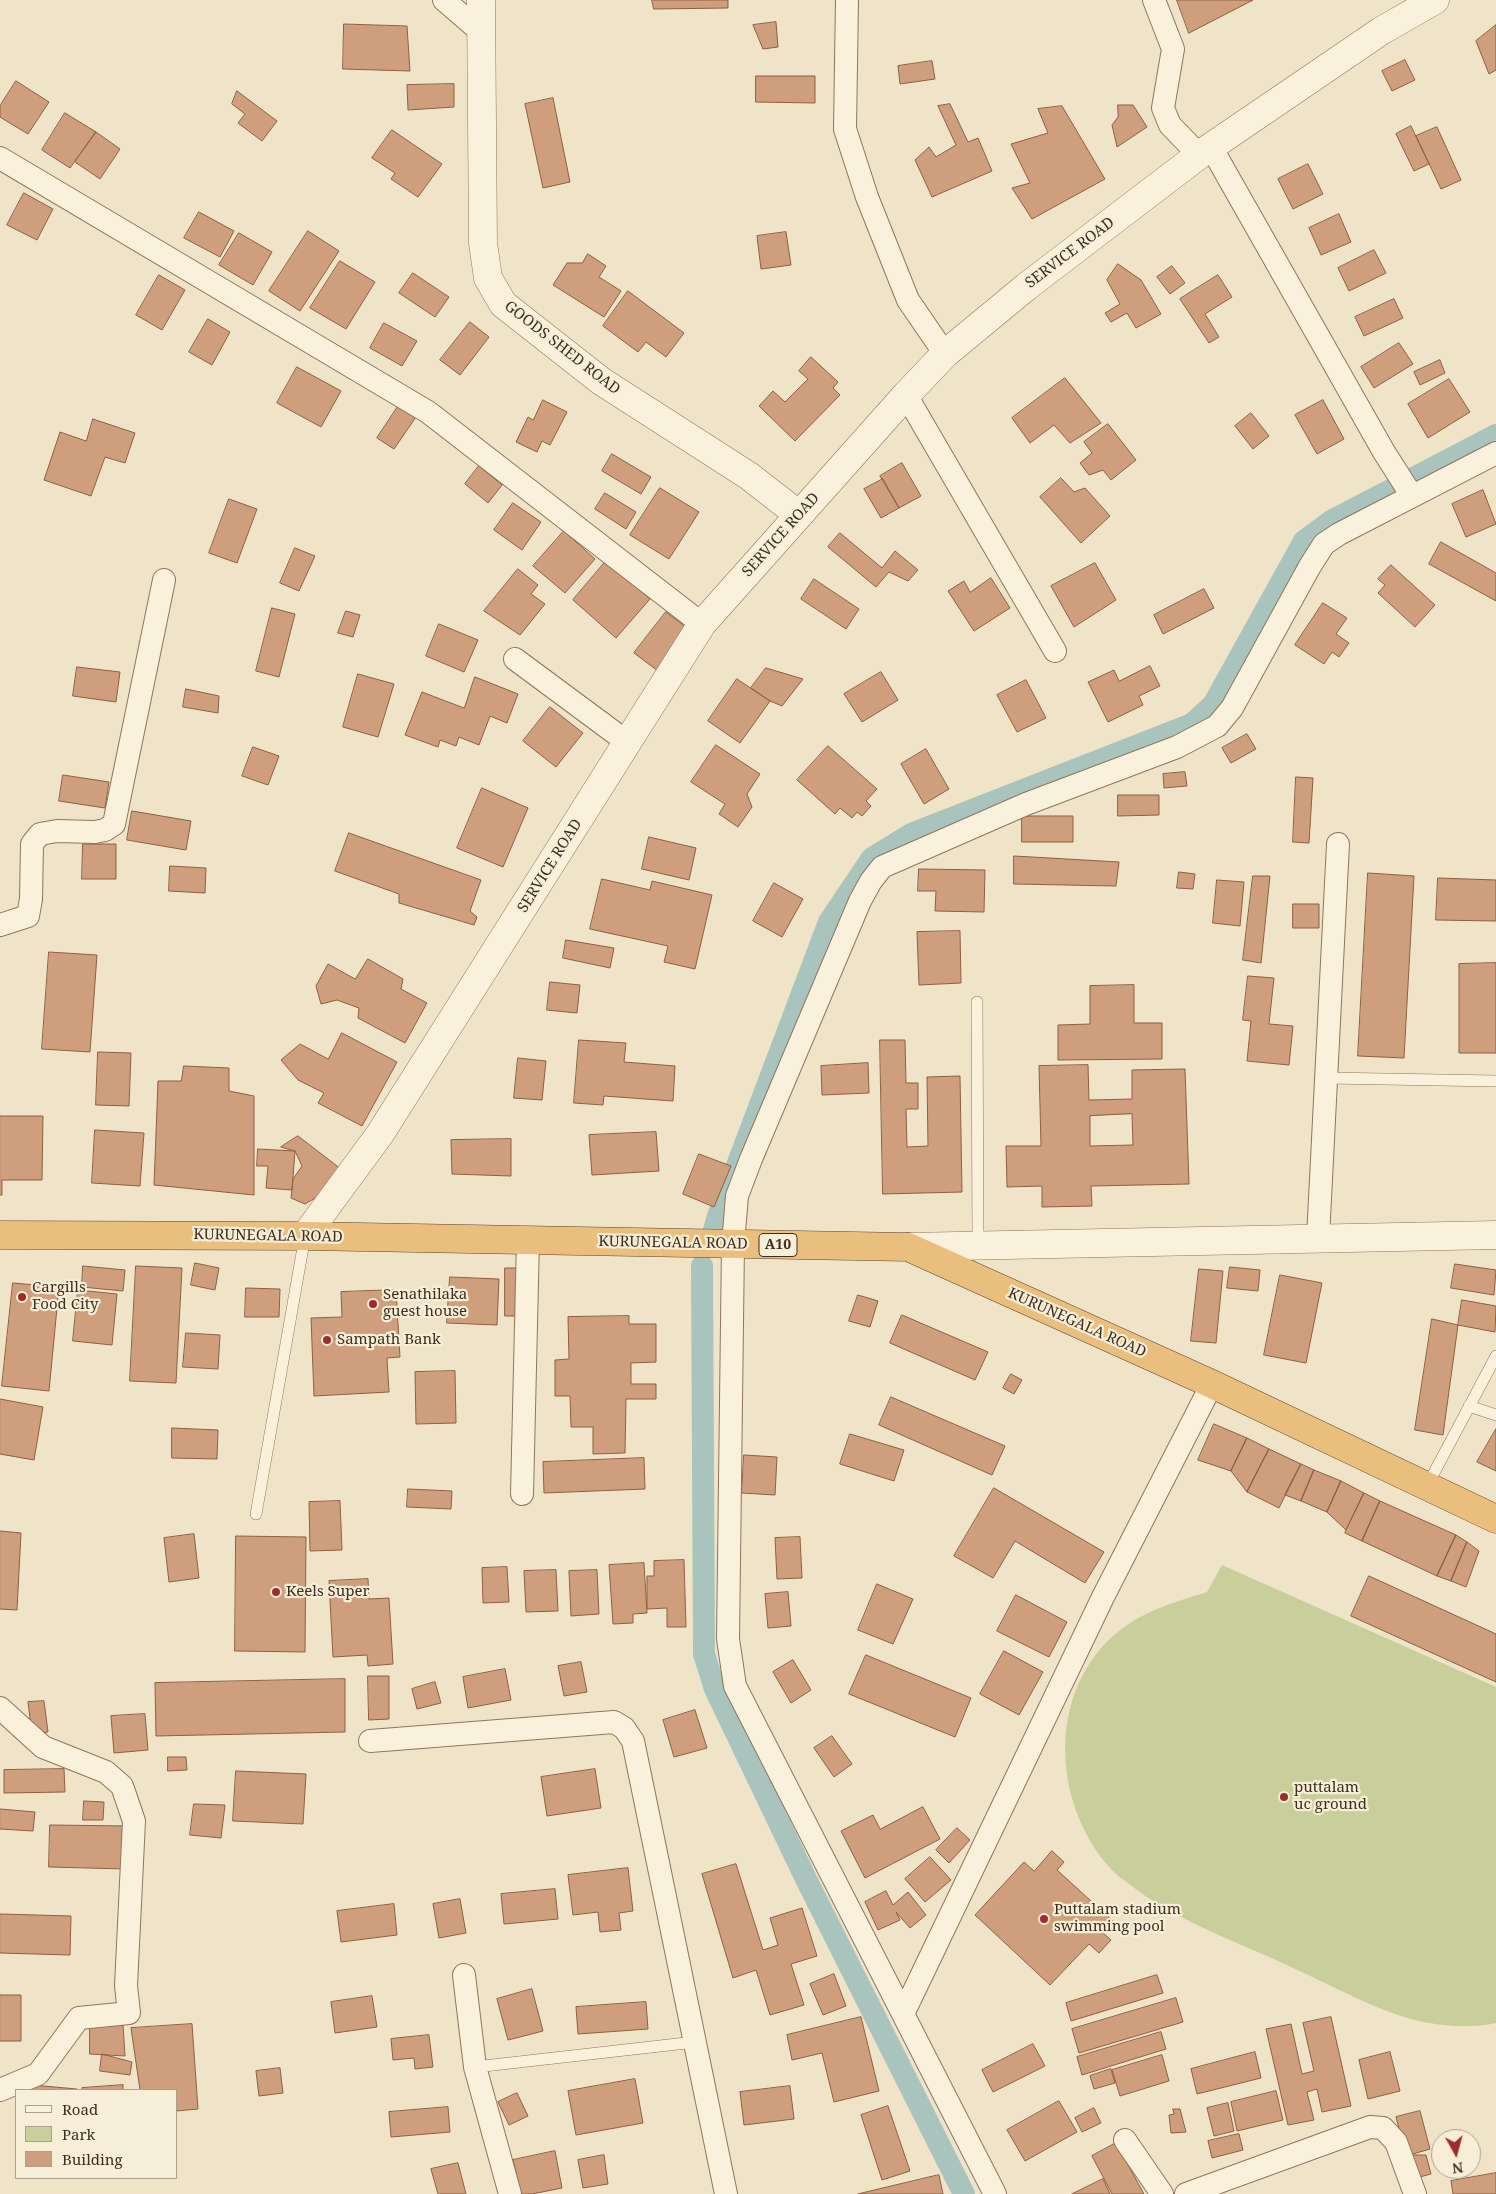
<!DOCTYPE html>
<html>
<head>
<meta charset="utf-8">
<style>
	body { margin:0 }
	#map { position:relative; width:1496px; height:2194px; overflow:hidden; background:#f0e4c8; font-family:"Noto Serif",serif }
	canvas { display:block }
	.legend { position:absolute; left:15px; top:2089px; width:162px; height:90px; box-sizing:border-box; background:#f7eed8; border:1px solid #ada18e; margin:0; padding:6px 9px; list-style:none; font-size:15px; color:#3d2e20 }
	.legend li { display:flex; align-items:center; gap:10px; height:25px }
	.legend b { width:25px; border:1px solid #ada18e }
	.north { position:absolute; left:1431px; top:2129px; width:50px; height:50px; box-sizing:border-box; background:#f7eed8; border:1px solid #ada18e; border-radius:50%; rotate:173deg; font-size:14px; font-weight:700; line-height:20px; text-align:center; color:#3d2e20 }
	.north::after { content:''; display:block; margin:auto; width:18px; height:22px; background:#9e2a2b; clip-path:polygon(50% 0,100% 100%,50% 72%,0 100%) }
</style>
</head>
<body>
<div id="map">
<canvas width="1496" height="2194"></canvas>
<ul class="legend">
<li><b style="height:6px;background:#faf1dc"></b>Road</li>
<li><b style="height:14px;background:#c9cf9b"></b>Park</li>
<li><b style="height:14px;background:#cf9f7d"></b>Building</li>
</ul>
<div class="north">N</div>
</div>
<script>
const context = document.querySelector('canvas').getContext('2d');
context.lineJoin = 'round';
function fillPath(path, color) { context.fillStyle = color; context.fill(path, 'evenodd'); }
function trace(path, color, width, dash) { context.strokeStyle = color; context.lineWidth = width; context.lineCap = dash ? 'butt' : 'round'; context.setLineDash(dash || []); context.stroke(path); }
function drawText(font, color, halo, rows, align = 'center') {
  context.font = font + ' "Noto Serif",serif'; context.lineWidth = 4.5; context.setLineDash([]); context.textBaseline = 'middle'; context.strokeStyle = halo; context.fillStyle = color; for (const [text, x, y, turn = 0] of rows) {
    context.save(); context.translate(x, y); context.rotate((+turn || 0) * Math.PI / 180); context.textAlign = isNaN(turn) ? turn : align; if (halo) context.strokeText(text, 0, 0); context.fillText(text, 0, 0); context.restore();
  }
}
fillPath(new Path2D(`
	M1222 1565 1496 1687V2023C1470 2029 1439 2026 1414 2020 1371 2008 1331 1985 1291 1967 1238 1942 1179 1922 1133 1887 1126 1881 1117 1876 1111 1869 1049 1801 1046 1681 1127 1625 1152 1608 1179 1601 1207 1592Z`), '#c9cf9b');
trace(new Path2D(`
	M714 1230 718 1216 829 922 872 858 911 834 1192 724 1213 705 1304 541 1331 521 1496 435
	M702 1266 704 1654 715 1689 807 1881 964 2194`), '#a9c4bc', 22);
const building = new Path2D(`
	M652 0H728V8L654 9Z
	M1177 0H1253L1189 33Z
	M776 22 778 47 763 49 753 25Z
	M344 24 407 26 410 71 343 69Z
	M1496 25V70L1489 74 1476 41Z
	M1405 60 1415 80 1392 91 1382 71Z
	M932 61 935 79 900 84 898 66Z
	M756 76H815V103L756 102Z
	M16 81 49 102 28 134 0 117V106Z
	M454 84V107L408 110 407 85Z
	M237 91 277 121 262 141 238 123 245 114 232 104Z
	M553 98 570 182 543 188 525 104Z
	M950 104 968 142 978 138 992 171 932 197 915 160 929 147 936 157 956 145 938 106Z
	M1118 105H1133L1147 127 1117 147 1112 125 1118 117Z
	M1062 106 1105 179 1032 219 1012 188 1030 183 1011 144 1048 133 1038 109Z
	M65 113 96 132 70 168 42 150Z
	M1411 126 1429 164 1414 171 1396 134Z
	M1437 127 1461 180 1441 189 1416 136Z
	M392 130 442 164 418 197 391 179 395 173 372 158Z
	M96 132 120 149 100 179 75 162Z
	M1308 164 1323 194 1293 209 1278 179Z
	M24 193 53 209 37 240 7 225Z
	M199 212 234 231 220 257 184 238Z
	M1339 214 1351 242 1321 255 1309 228Z
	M308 231 339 251 300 311 269 291Z
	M786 232 791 265 761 269 757 236Z
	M239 233 272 252 253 285 219 265Z
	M1374 250 1386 273 1349 291 1338 268Z
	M588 254 606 266 599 277 621 291 604 317 553 285 567 263H582Z
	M340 261 375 282 346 329 310 308Z
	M1118 264 1141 280 1161 314 1136 328 1127 313 1111 322 1105 313 1120 304 1107 280Z
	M1172 266 1185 283 1170 294 1157 277Z
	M413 273 449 297 435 317 399 293Z
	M159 275 185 290 162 330 136 315Z
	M1218 275 1232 297 1205 314 1219 337 1209 343 1180 299Z
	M628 291 684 333 666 357 646 342 638 352 603 326Z
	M1394 299 1403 318 1364 336 1355 317Z
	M208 319 230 332 212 365 189 352Z
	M470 322 489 337 460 375 440 360Z
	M384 323 417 341 402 366 370 348Z
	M1399 343 1413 364 1374 388 1361 367Z
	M811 357 838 382 833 388 840 395 795 441 759 406 773 391 785 402 808 379 799 371Z
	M1440 360 1445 373 1420 385 1414 372Z
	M297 367 341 391 321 427 277 403Z
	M1065 378 1101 423 1070 443 1054 425 1030 443 1012 418Z
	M1449 379 1470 412 1428 438 1408 404Z
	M543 400 567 412 550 445 542 441 537 452 516 442 528 417 533 420Z
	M1323 400 1344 439 1317 454 1295 415Z
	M399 405 416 417 394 449 377 438Z
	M1251 413 1269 436 1253 449 1235 426Z
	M93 419 135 433 125 463 105 457 91 496 44 480 60 432 86 441Z
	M1108 424 1136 460 1111 480 1103 470 1089 475 1080 463 1092 453 1084 442Z
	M612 454 651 477 641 494 602 471Z
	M902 463 921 496 899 508 880 476Z
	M479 466 502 485 488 503 465 484Z
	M1061 478 1074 492 1085 488 1110 516 1081 543 1040 497Z
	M883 479 899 508 881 518 864 489Z
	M660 488 699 512 669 559 630 535Z
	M1483 490 1496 524 1466 537 1452 504Z
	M605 493 636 512 626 529 595 509Z
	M229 499 257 509 237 563 209 553Z
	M513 503 541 522 522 550 494 530Z
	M564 531 595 559 565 593 533 566Z
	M840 533 882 568 895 551 918 570 908 581 889 572 876 587 828 547Z
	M1441 542 1496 573V601L1429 564Z
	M295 548 315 556 299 591 280 583Z
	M606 561 650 599 616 638 573 600Z
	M1095 563 1116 600 1074 627 1051 586Z
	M1391 565 1435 605 1415 627 1378 593 1385 585 1378 579Z
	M518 569 538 585 531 594 545 604 520 635 484 611Z
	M991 578 1010 608 974 631 948 591 964 581 970 592Z
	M814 579 859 609 846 629 801 599Z
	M1204 589 1214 608 1163 634 1154 615Z
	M1323 603 1347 618 1336 634 1349 643 1339 657 1332 652 1324 664 1295 645Z
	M272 608 295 614 279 677 256 671Z
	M346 611 360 615 353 637 338 633Z
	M666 612 690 630 658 671 634 653Z
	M439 624 478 640 464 672 426 656Z
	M1150 666 1160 686 1139 696 1143 705 1108 722 1088 682 1114 670 1119 681Z
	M77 667 120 672 116 702 73 696Z
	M766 668 803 679 782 706 770 701 751 688Z
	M881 672 898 700 862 722 844 694Z
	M358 674 394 684 378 737 343 727Z
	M475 677 518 694 507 723 490 716 479 745 459 737 456 746 440 740 438 747 405 735 422 692 464 708Z
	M737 679 770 701 740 743 708 721Z
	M1026 680 1046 718 1017 732 997 695Z
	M186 689 219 696 218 713 183 707Z
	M550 707 583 733 556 767 523 741Z
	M1247 734 1256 749 1231 763 1222 748Z
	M716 745 760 774 747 794 752 807 738 827 719 814 725 804 691 782Z
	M828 746 877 789 866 801 871 806 862 816 857 812 852 818 840 808 835 814 797 780Z
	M253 747 279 756 268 785 242 776Z
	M926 749 949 789 924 804 901 764Z
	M1185 772 1187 786 1164 788 1163 774Z
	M63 775 109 782 105 808 59 801Z
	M1296 777 1313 778 1309 843 1293 842Z
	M482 788 528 808 503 867 457 848Z
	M1118 795H1159V815L1118 816Z
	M132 811 191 821 186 850 127 840Z
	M1022 816H1073V842H1022Z
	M349 833 481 880 470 911 477 917 474 925 399 903V894L335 871Z
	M649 837 696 848 689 880 642 869Z
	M83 844H116V879H82Z
	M1014 856 1119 862 1116 886 1014 884Z
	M170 866 206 868 205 893 169 891Z
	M919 869 985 870 984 912 935 911 936 891H918Z
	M1179 872 1195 874 1193 889 1177 888Z
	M1368 873 1414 876 1404 1058 1358 1056Z
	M1253 876H1270L1261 963 1243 960Z
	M1438 878 1496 880V921L1436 920Z
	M602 879 650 890 652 881 712 895 695 969 664 962 668 946 590 929Z
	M1217 880 1244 882 1240 926 1213 923Z
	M774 883 803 899 782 937 753 921Z
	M1293 904H1319V928H1293Z
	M960 931 961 983 919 985 917 932Z
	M566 940 614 948 610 968 563 958Z
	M49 952 97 955 90 1052 42 1049Z
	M368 959 403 979 401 989 427 1003 405 1043 358 1018 359 1008 337 1000 321 1004 316 986 328 964 355 979Z
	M1496 963V1053H1459V964Z
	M1248 976 1274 978 1269 1024 1293 1026 1289 1065 1247 1061 1251 1021 1243 1020Z
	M550 982 580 985 577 1013 547 1010Z
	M1134 985V1023H1162V1059L1058 1060V1025L1090 1024V986Z
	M342 1033 397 1062 362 1126 318 1103 324 1093 298 1080 281 1060 300 1044 328 1059Z
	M579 1040 626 1043 624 1062 675 1066 673 1101 604 1096 603 1105 574 1103Z
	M880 1040H905L906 1083H918V1109H906L907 1147 928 1146 927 1077 960 1076 962 1192 883 1194Z
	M98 1052 131 1053 129 1106 96 1105Z
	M518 1058 546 1061 542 1100 514 1098Z
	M868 1063 869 1093 822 1095 821 1066Z
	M1088 1065 1089 1100 1132 1099V1070L1185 1069 1189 1184 1091 1186 1092 1206 1042 1207V1186L1007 1187 1006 1146H1041L1039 1066ZM1132 1114 1133 1145 1090 1146V1116Z
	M184 1066 229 1068V1091L254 1096V1195L154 1185 158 1081H181Z
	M0 1116H43L42 1180H2V1195H0Z
	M95 1130 144 1133 140 1186 92 1183Z
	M656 1132 659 1171 592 1175 589 1135Z
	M298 1136 341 1169 322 1194 305 1204 291 1198 293 1179 302 1166 295 1151 281 1147Z
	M511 1139V1176L452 1174 451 1140Z
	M258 1149 295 1151 292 1190 266 1188 268 1166H257Z
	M699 1154 731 1166 714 1207 683 1194Z
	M195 1263 219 1268 215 1290 191 1285Z
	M1455 1264 1496 1270 1494 1295 1451 1288Z
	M83 1266 125 1270 123 1291 82 1287Z
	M136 1266 182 1268 176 1383 130 1381Z
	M1230 1267 1260 1270 1258 1291 1227 1288Z
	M505 1268H521V1316H505Z
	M1199 1269 1223 1271 1216 1343 1191 1341Z
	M1280 1275 1322 1283 1306 1363 1264 1355Z
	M450 1277 499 1279 497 1325 447 1323Z
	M13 1283 59 1287 49 1391 2 1386Z
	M246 1288 280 1289 279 1317H245Z
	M78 1290 117 1294 112 1345 73 1341Z
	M396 1290 400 1357 387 1358 389 1392 314 1396 311 1318 342 1317 341 1292Z
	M858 1295 878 1301 870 1327 849 1321Z
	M1462 1300 1496 1306 1495 1332 1458 1325Z
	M902 1315 988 1352 975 1380 890 1343Z
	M629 1316V1324H656V1362L631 1363V1384H656V1399H626L625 1453 593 1454V1427H571L570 1396H555V1360L569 1359 568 1317Z
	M1432 1319 1458 1325 1443 1435 1415 1430Z
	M186 1333 220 1335 218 1369 183 1367Z
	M455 1371 456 1423 416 1424 415 1372Z
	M1011 1374 1022 1380 1014 1394 1003 1388Z
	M891 1397 1005 1446 992 1475 879 1425Z
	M0 1399 43 1407 34 1460 0 1454Z
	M1214 1424 1247 1438 1231 1471 1198 1460Z
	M172 1428 218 1430 217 1459 172 1458Z
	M1496 1429V1471L1477 1462Z
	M850 1434 904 1450 894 1481 840 1464Z
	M1247 1438 1269 1449 1247 1492 1231 1471Z
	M1269 1449 1301 1464 1279 1508 1247 1492Z
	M744 1455 777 1457 775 1495 742 1493Z
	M644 1458 645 1489 544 1493 543 1462Z
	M1301 1464 1314 1470 1301 1501 1285 1495Z
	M1314 1470 1341 1481 1327 1512 1301 1501Z
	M1341 1481 1364 1493 1346 1530 1327 1512Z
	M994 1488 1104 1552 1085 1583 1015 1541 993 1578 954 1556Z
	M408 1489 452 1491 451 1509 407 1507Z
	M1364 1493 1380 1501 1362 1541 1345 1533Z
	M340 1501 342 1550 310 1551 309 1502Z
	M1380 1501 1456 1535 1437 1576 1362 1541Z
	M0 1531 21 1533 17 1610 0 1609Z
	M194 1534 199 1578 169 1582 164 1538Z
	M1456 1535 1467 1542 1451 1581 1437 1576Z
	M236 1536 306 1537 305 1652 235 1651Z
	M800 1537 802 1578 777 1579 775 1538Z
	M1467 1542 1479 1551 1466 1587 1451 1581Z
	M684 1560 686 1627H667V1608L647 1609V1576H654V1561Z
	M644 1563 647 1613 633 1614V1623L613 1624 609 1565Z
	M507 1567 509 1602 483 1603 482 1568Z
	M556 1570 558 1611 526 1612 524 1571Z
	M597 1570 599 1614 571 1616 569 1571Z
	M1369 1576 1496 1634V1682L1351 1616Z
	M368 1579 369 1599 389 1598 393 1664 368 1666 367 1655 333 1657 329 1581Z
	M877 1584 913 1599 893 1644 858 1630Z
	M788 1592 791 1626 768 1628 765 1594Z
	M1016 1595 1067 1622 1049 1657 997 1631Z
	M1004 1651 1043 1672 1019 1715 980 1694Z
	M866 1655 971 1698 955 1737 849 1694Z
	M793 1660 811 1690 791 1703 773 1672Z
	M581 1662 587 1692 564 1696 558 1666Z
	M505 1669 511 1700 468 1708 463 1677Z
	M368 1676H389V1719L369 1720Z
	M345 1679V1732L156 1736 155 1683Z
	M435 1682 441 1703 417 1709 412 1689Z
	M44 1701 48 1732 32 1734 28 1702Z
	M695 1710 707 1748 674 1757 663 1720Z
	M145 1714 148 1750 114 1753 111 1716Z
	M832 1736 852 1764 834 1777 814 1748Z
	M168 1757H186L187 1770 168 1771Z
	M64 1769 65 1792 4 1793V1770Z
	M595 1769 601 1808 547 1816 541 1777Z
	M236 1771 306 1774 303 1824 233 1821Z
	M84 1801 104 1802 103 1820H83Z
	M194 1804 225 1805 221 1838 190 1835Z
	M923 1807 940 1839 865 1878 841 1831 873 1815 880 1829Z
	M0 1809 35 1812 33 1831 0 1829Z
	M50 1825 127 1826 125 1869 49 1867Z
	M957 1828 970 1840 949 1863 936 1850Z
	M1052 1851 1064 1862 1057 1870 1114 1922 1103 1933 1111 1940 1099 1953 1089 1944 1050 1985 975 1915 1024 1862 1034 1871Z
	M930 1857 951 1880 925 1902 905 1879Z
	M736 1864 763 1950 778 1945 770 1918 802 1908 817 1956 791 1964 804 2005 770 2015 756 1970 733 1978 702 1874Z
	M628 1868 633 1911 619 1913 621 1930 600 1932 598 1912 573 1915 568 1875Z
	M555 1889 558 1919 504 1924 501 1894Z
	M886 1891 893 1905 908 1892 926 1915 910 1928 896 1912 900 1920 878 1930 865 1902Z
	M460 1899 466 1933 439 1938 433 1904Z
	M394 1904 397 1935 341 1942 337 1911Z
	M0 1914 71 1916 70 1955 0 1953Z
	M834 1974 846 2006 823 2015 810 1984Z
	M1157 1975 1163 1993 1071 2021 1066 2003Z
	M532 1989 543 2031 508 2040 497 1999Z
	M0 1995H21V2041H0Z
	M372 1996 377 2027 335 2033 331 2002Z
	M1176 1998 1183 2022 1079 2053 1072 2029Z
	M646 2002 648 2029 578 2034 576 2007Z
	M861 2017 879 2091 834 2102 822 2053 792 2060 787 2035Z
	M1331 2017 1351 2106 1322 2112 1317 2089 1307 2092 1314 2120 1288 2125 1266 2029 1291 2024 1302 2074 1314 2071 1303 2023Z
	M192 2024 198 2109 176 2111V2090H140L131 2028Z
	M90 2025H123L125 2056 90 2054Z
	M1161 2032 1166 2049 1082 2075 1077 2057Z
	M429 2035 433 2067 415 2069 414 2058 393 2060 391 2039Z
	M1033 2044 1045 2066 993 2092 982 2070Z
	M1255 2052 1261 2078 1197 2094 1191 2069Z
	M1390 2052 1400 2091 1368 2099 1359 2060Z
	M102 2054 132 2062 130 2075 100 2071Z
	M1162 2055 1169 2081 1120 2096 1112 2070Z
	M280 2068 283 2093 259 2096 256 2071Z
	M1111 2069 1115 2083 1094 2089 1090 2076Z
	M635 2079 643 2123 576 2135 568 2091Z
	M21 2084 77 2089V2090H20Z
	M123 2085V2090H82V2088Z
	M790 2086 794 2119 744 2125 740 2092Z
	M1276 2091 1283 2120 1237 2131 1231 2102Z
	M517 2093 528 2116 509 2125 498 2102Z
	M1059 2101 1077 2132 1025 2161 1007 2130Z
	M1228 2103 1234 2131 1214 2136 1207 2108Z
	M888 2106 910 2171 882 2180 861 2115Z
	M448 2107 450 2132 391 2137 389 2112Z
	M1094 2108 1101 2123 1082 2132 1075 2118Z
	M1173 2109H1180L1186 2132 1171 2133 1169 2115 1174 2114Z
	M1420 2111 1430 2149 1406 2156 1396 2117Z
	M1239 2134 1243 2150 1212 2158 1208 2141Z
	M1116 2143 1144 2194H1112L1092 2156Z
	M555 2151 562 2188 532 2194H521L513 2160Z
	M604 2155 608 2184 583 2188 578 2160Z
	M1409 2155H1426L1431 2174 1416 2178Z
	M458 2163 466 2194H438L431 2169Z
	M1496 2173V2194H1453L1451 2181Z
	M939 2175 943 2194H858Z
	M1103 2179 1110 2194H1072Z`);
fillPath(building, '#cf9f7d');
trace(building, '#8d5f41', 1);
const service = new Path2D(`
	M977 1002 978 1245
	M1328 1078 1496 1081
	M1469 1406 1496 1415
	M1427 1486 1496 1356
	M256 1514 305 1236
	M475 2067 695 2042`);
const minor = new Path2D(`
	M444 0 481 32
	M847 0 845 129 867 197 908 300 945 354
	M1154 0 1173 49 1163 108 1170 125 1199 155
	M1211 147 1384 452 1412 496
	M0 158 428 412 702 624
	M906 395 1055 651
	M515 659 627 742
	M0 925 28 916 31 899 32 844 40 834 57 831 95 832 105 830 114 824 164 580
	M1318 1238 1338 844
	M522 1494 528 1240
	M0 1708 43 1747 106 1772 122 1786 134 1821 126 1986 129 2013 79 2018 38 2074 0 2090
	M370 1741 614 1722 624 1728 633 1741 726 2194
	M464 1975 475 2067 510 2194
	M903 2014 735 1686 728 1639 733 1244 737 1196 751 1159 860 901 871 881 882 867 1026 804 1177 747 1217 726 1232 708 1310 566 1324 544 1339 534 1496 453
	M1125 2140 1162 2194
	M995 2194 903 2014 1103 1597 1212 1384
	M1186 2194 1370 2127 1383 2128 1396 2142 1415 2194`);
const tertiary = new Path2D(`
	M481 0 483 243 488 278 503 304 601 381 749 476 799 515
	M305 1236 380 1134 702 624 906 395 945 354 1026 287 1199 155 1381 31 1435 0
	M908 1247 1496 1235`);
const trunk = new Path2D(`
	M0 1235 305 1236 908 1247 1212 1384 1496 1519`);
trace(service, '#8d765c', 12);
trace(minor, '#8d765c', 24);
trace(tertiary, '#8d765c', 29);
trace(trunk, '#5b4430', 29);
trace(service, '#faf1dc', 11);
trace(minor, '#faf1dc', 22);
trace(tertiary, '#faf1dc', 28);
trace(trunk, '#eabe7c', 28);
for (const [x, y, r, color] of [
	[22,1297,5,"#9e2a2b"],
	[373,1304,5,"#9e2a2b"],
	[327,1340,5,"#9e2a2b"],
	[276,1592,5,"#9e2a2b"],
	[1284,1797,5,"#9e2a2b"],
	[1044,1919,5,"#9e2a2b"]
]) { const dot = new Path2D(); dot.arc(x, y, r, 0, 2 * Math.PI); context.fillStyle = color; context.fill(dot); trace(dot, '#f7eed8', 2); }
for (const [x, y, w] of [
	[778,1245,38]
]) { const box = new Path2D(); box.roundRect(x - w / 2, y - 11.5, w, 23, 4); context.fillStyle = '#f7eed8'; context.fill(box); trace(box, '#3d2e20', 1); }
drawText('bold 14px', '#3d2e20', null, [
	["A10",778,1245]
]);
drawText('15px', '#3d2e20', '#f7eed8', [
	["SERVICE ROAD",1070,253,-37],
	["GOODS SHED ROAD",562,348,38],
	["SERVICE ROAD",781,535,-48],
	["SERVICE ROAD",550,866,-58],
	["KURUNEGALA ROAD",268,1236,1],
	["KURUNEGALA ROAD",673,1243,1],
	["KURUNEGALA ROAD",1077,1323,24]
]);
drawText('15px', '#3d2e20', '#f7eed8', [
	["Cargills",32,1288],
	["Food City",32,1305],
	["Senathilaka",383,1295],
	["guest house",383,1312],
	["Sampath Bank",337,1340],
	["Keels Super",286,1592],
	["puttalam",1294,1788],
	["uc ground",1294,1805],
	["Puttalam stadium",1054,1910],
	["swimming pool",1054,1927]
], 'left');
</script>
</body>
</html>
